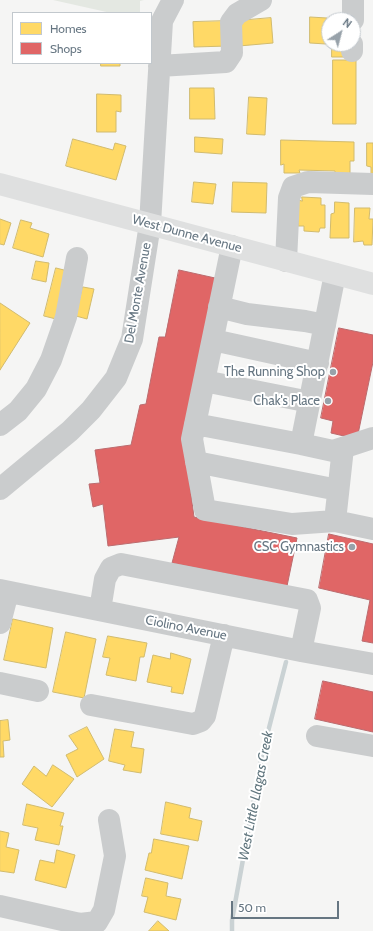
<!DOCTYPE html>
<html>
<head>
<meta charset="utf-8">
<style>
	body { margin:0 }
	#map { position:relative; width:373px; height:931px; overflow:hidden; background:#f5f5f4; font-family:Cabin,sans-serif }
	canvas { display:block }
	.legend { position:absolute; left:12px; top:12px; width:140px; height:52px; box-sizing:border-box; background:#fff; border:1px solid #c2c8cd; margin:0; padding:5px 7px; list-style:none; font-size:12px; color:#667682 }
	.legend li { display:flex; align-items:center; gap:8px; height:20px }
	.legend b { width:20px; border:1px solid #c2c8cd }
	.north { position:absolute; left:321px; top:12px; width:40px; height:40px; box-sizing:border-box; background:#fff; border:1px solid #c2c8cd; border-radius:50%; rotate:36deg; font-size:11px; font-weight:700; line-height:16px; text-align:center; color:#667682 }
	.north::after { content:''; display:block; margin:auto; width:14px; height:18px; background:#98a2aa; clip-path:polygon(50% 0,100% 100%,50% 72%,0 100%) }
	.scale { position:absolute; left:231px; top:901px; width:108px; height:18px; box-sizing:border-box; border:2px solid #667682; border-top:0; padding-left:5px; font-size:12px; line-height:14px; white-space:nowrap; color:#667682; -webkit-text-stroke:3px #fff; paint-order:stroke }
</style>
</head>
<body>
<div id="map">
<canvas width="373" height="931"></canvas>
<ul class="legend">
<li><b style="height:11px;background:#ffd966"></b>Homes</li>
<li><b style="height:11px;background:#e06666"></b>Shops</li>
</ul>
<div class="north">N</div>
<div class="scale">50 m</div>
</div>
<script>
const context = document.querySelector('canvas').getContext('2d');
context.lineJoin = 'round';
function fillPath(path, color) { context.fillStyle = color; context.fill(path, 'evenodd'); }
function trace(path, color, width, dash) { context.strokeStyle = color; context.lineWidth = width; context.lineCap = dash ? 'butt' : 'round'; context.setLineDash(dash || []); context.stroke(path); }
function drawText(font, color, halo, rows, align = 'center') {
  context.font = font + ' Cabin,sans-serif'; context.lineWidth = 4; context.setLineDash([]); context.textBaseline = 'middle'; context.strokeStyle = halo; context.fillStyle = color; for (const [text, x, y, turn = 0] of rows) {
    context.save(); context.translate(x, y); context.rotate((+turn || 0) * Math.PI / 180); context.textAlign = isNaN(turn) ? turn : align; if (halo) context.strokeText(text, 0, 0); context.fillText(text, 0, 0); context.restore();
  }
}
fillPath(new Path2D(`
	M53 0H144L140 1V13H111Z`), '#e4e8e2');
const homes = new Path2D(`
	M310 17 327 18 326 44 310 43Z
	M271 18 273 43 239 46 236 21Z
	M227 21 228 46 194 47 193 22Z
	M332 44H347V57H332Z
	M333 60H356V124H333Z
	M101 63H120V66H101Z
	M190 88H214L215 119H190Z
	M97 94 121 95V112L116 111V132H97Z
	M249 97 267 98 265 135 247 134Z
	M195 137 223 139 222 154 195 152Z
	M73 139 113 150 115 143 126 146 116 180 66 166Z
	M281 140 354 142V161H350V174H335V171L299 170 300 173H284V164L281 165Z
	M367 143H373V175H371V167L367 166Z
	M194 182 216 184 213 204 192 202Z
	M233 182 267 183 266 213 232 212Z
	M302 197 321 198V205H325V228H320L319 232 304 231V226H298V200L302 201Z
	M335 202 349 203V238H330L331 214 334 213Z
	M355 208H370L369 219H373L372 245H364L363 241 354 242Z
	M0 219 11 223 4 245 0 244Z
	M21 220 32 223 30 228 49 234 43 257 13 248Z
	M36 261 49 263 46 282 32 279Z
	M56 268 68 271 56 319 44 316Z
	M83 287 94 289 87 319 76 316Z
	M0 303 30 323 0 370Z
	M13 619 53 628 46 668 4 660Z
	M66 632 96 639 84 698 53 692Z
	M108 636 147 643 144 657H140L136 681 106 675 110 658 103 657Z
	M171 653 191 659 183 694 171 692 172 687 147 682 153 655 170 659Z
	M8 720 10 740 3 741 4 757H0V721Z
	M87 727 104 759 77 777 66 755 78 749 69 736Z
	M115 729 134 732 131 747 144 749 141 773 123 770 125 765 109 761Z
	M53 765 74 779 52 807 22 784 34 766 46 776Z
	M166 802 191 808 189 818 202 821 198 841 161 834Z
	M27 804 64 813 60 826H63L59 845 35 840 38 828 23 825Z
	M0 831 9 833 6 847 19 850 14 873 0 871Z
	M154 839 189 846 182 879 145 870 149 853H151Z
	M57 850 75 855 66 888 35 880 40 860 54 863Z
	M146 878 168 883 166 896 181 899 176 920 144 912 148 897 142 896Z
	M158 921 169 931H149Z`);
fillPath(homes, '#ffd966');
trace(homes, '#d1bb6e', 1);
const shops = new Path2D(`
	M179 270 215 278 184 441 194 517 297 538 287 586 172 563 179 537 108 546 103 504 93 507 89 484 100 483 95 450 131 445 140 405 146 404 159 337H165Z
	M339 328 373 335V362L357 439 331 433 333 421 321 418Z
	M329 534 373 544V643L362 641 370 600 319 588Z
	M323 681 373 692V732L315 719Z`);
fillPath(shops, '#e06666');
trace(shops, '#bb6b6e', 1);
trace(new Path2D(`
	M232 931V920L262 755 286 662`), '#cad2d4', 4.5);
trace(new Path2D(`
	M353 20V0
	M352 51V44
	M159 66 226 62 232 53 231 22 237 14 261 0
	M232 246 192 439 205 510 292 524 335 521 343 448
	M286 261 289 198 293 187 308 182 373 184
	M335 274 301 444 333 451 373 438
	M219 307 247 314 305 321 325 325
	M213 340 318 363
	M204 381 310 402
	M195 424 301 444
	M0 425 18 411 36 389 51 360 66 317 77 258
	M196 462 338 490
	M0 489 70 431 91 410 116 378 132 339 150 224 162 21 173 0
	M335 521 373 529
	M0 590 301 651 373 664
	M100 610 105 579 111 568 121 564 307 600 310 608 301 651
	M0 623 8 592
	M0 683 38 691
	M91 705 193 724 201 721 205 716 224 635
	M317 736 373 746
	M0 906 80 924 97 922 104 910 115 856 109 820`), '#cacccd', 22);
trace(new Path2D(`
	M0 184 373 284`), '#dfe0e0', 22);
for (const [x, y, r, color] of [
	[333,372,4,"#98a2aa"],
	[328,401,4,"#98a2aa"],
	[352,547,4,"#98a2aa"]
]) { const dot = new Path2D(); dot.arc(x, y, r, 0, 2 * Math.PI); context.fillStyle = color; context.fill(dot); trace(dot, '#fff', 1.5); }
drawText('13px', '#667682', '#fff', [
	["West Dunne Avenue",187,234,15],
	["Del Monte Avenue",138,293,-80],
	["Ciolino Avenue",186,628,11]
]);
drawText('13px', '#667682', '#fff', [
	["The Running Shop",325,372],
	["Chak's Place",320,401],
	["CSC Gymnastics",344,547]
], 'right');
drawText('italic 14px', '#62777f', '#fff', [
	["West Little Llagas Creek",256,796,-79]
]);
</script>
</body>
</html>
